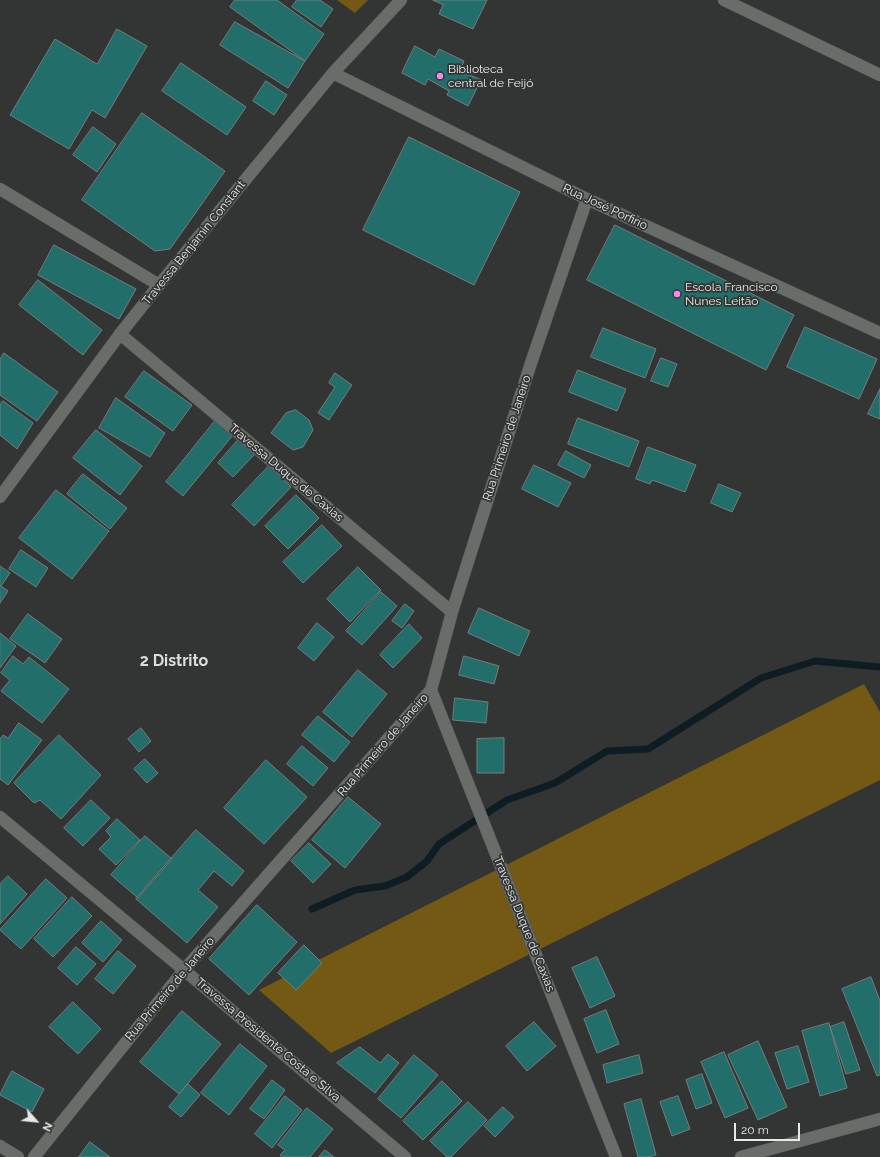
<!DOCTYPE html>
<html>
<head>
<meta charset="utf-8">
<style>
	body { margin:0 }
	#map { position:relative; width:880px; height:1157px; overflow:hidden; background:#323533; font-family:Raleway,sans-serif }
	canvas { display:block }
	.north { position:absolute; left:16px; top:1101px; width:40px; height:40px; -webkit-text-stroke:3px #323533; paint-order:stroke; rotate:117deg; font-size:11px; font-weight:700; line-height:16px; text-align:center; color:#e7e9e7 }
	.north::after { content:''; display:block; margin:auto; width:14px; height:18px; background:#e7e9e7; clip-path:polygon(50% 0,100% 100%,50% 72%,0 100%) }
	.scale { position:absolute; left:734px; top:1123px; width:66px; height:18px; box-sizing:border-box; border:2px solid #e7e9e7; border-top:0; padding-left:5px; font-size:12px; line-height:14px; white-space:nowrap; color:#e7e9e7; -webkit-text-stroke:3px #323533; paint-order:stroke }
</style>
</head>
<body>
<div id="map">
<canvas width="880" height="1157"></canvas>
<div class="north">N</div>
<div class="scale">20 m</div>
</div>
<script>
const context = document.querySelector('canvas').getContext('2d');
context.lineJoin = 'round';
function fillPath(path, color) { context.fillStyle = color; context.fill(path, 'evenodd'); }
function trace(path, color, width, dash) { context.strokeStyle = color; context.lineWidth = width; context.lineCap = dash ? 'butt' : 'round'; context.setLineDash(dash || []); context.stroke(path); }
function drawText(font, color, halo, rows, align = 'center') {
  context.font = font + ' Raleway,sans-serif'; context.lineWidth = 3.5; context.setLineDash([]); context.textBaseline = 'middle'; context.strokeStyle = halo; context.fillStyle = color; for (const [text, x, y, turn = 0] of rows) {
    context.save(); context.translate(x, y); context.rotate((+turn || 0) * Math.PI / 180); context.textAlign = isNaN(turn) ? turn : align; if (halo) context.strokeText(text, 0, 0); context.fillText(text, 0, 0); context.restore();
  }
}
fillPath(new Path2D(`
	M337 0H368L355 13Z
	M864 684 880 712V780L331 1053 259 990Z`), '#735913');
trace(new Path2D(`
	M312 909 355 890 385 886 407 877 427 861 439 844 507 800 555 783 607 751 648 749 761 678 815 661 880 667`), '#0d1d23', 7);
const building = new Path2D(`
	M235 0H277L324 34 305 61 230 7Z
	M297 0H320L333 9 321 27 292 7Z
	M433 0H487L473 29 439 14 443 5Z
	M235 22 305 61 288 88 220 45Z
	M117 29 147 46 105 118 92 110 69 149 10 115 55 39 97 64Z
	M415 46 435 57 439 49 464 61 460 70 481 80 468 106 447 95 449 91 428 79 425 85 402 73Z
	M181 63 246 107 227 135 162 91Z
	M266 81 287 95 274 115 253 101Z
	M142 113 225 171 170 249 155 251 82 200Z
	M93 127 116 144 97 172 73 155Z
	M409 137 520 192 474 285 363 230Z
	M615 225 794 315 766 370 587 280Z
	M54 245 136 289 119 319 38 275Z
	M38 280 102 330 83 355 19 305Z
	M805 327 877 359 859 399 787 367Z
	M603 328 656 349 645 378 591 357Z
	M4 353 58 392 37 421 0 395V360Z
	M661 358 677 364 668 387 651 381Z
	M578 370 626 389 617 411 569 392Z
	M144 371 192 405 173 431 125 397Z
	M335 373 352 385 329 420 318 413 335 387 329 383Z
	M880 389V419L868 414Z
	M116 398 165 433 150 457 99 428Z
	M3 401 33 423 17 449 0 435V404Z
	M296 410 309 420 313 430 303 447 293 450 271 433 286 413Z
	M578 418 639 441 629 467 568 444Z
	M215 421 233 435 183 496 166 482Z
	M96 430 142 466 120 495 73 458Z
	M239 439 255 454 233 477 218 463Z
	M648 447 696 465 685 492 652 480 650 484 636 479Z
	M566 451 591 465 584 478 558 465Z
	M534 465 571 483 558 507 522 489Z
	M269 466 291 487 254 526 232 505Z
	M83 474 127 508 110 529 67 494Z
	M719 484 741 493 732 512 711 503Z
	M56 490 109 531 72 579 19 538Z
	M296 495 319 518 288 549 265 526Z
	M322 525 342 546 303 583 283 562Z
	M21 550 48 568 36 587 9 569Z
	M0 566 10 573 1 586 8 591 0 603Z
	M358 567 381 590 350 622 327 599Z
	M381 592 397 606 362 645 346 631Z
	M405 604 414 611 402 628 392 621Z
	M479 608 530 631 519 656 468 633Z
	M28 614 62 639 45 663 10 639Z
	M317 623 334 637 314 661 298 648Z
	M409 624 422 638 393 668 380 655Z
	M0 633 16 646 0 668Z
	M13 656 23 664 29 657 69 689 42 723 1 691 10 680 1 673Z
	M464 656 499 666 494 684 459 675Z
	M358 670 387 694 352 737 323 712Z
	M455 698 488 702 486 723 453 720Z
	M318 716 350 742 334 762 302 735Z
	M19 723 42 740 8 785 0 779V739L3 735 8 738Z
	M141 728 151 741 139 752 128 739Z
	M59 735 101 775 61 819 40 800 34 803 14 783Z
	M504 738V773H477V739Z
	M302 746 328 768 313 786 287 764Z
	M145 759 158 773 147 783 134 769Z
	M266 760 307 797 264 844 224 808Z
	M348 797 381 824 345 868 312 840Z
	M91 800 110 818 83 846 64 828Z
	M117 819 140 840 116 865 99 849 111 837 106 831Z
	M196 830 244 871 232 886 214 871 198 890 218 907 187 943 136 899Z
	M145 836 172 859 138 898 111 875Z
	M309 843 331 864 313 883 291 861Z
	M8 876 27 894 0 924V884Z
	M46 879 67 898 21 949 0 930Z
	M72 897 92 916 53 957 34 939Z
	M257 905 297 942 249 995 209 959Z
	M101 921 122 940 103 962 82 943Z
	M304 945 322 963 296 990 278 973Z
	M76 947 96 964 77 985 58 968Z
	M118 951 136 966 113 994 95 979Z
	M597 957 615 996 590 1008 572 968Z
	M871 977 880 1001V1075L877 1076 842 989Z
	M73 1002 101 1029 78 1054 49 1027Z
	M606 1010 619 1044 597 1053 584 1019Z
	M182 1011 221 1044 179 1094 140 1062Z
	M534 1022 556 1046 527 1071 506 1046Z
	M844 1022 860 1070 846 1074 830 1027Z
	M829 1023 847 1088 820 1096 802 1031Z
	M758 1041 787 1107 758 1120 728 1055Z
	M240 1044 267 1066 229 1115 201 1093Z
	M798 1046 809 1082 787 1089 775 1053Z
	M360 1047 380 1063 388 1054 399 1063 375 1093 337 1063Z
	M724 1052 748 1108 725 1118 701 1062Z
	M414 1055 438 1075 401 1118 378 1099Z
	M639 1055 643 1073 607 1083 603 1065Z
	M12 1071 44 1089 32 1112 0 1095Z
	M702 1074 712 1103 696 1109 686 1080Z
	M272 1080 285 1090 264 1119 250 1109Z
	M442 1081 462 1101 423 1140 403 1121Z
	M188 1084 200 1095 181 1117 169 1107Z
	M285 1096 302 1110 272 1148 255 1134Z
	M678 1096 690 1129 672 1136 660 1102Z
	M641 1099 656 1155 648 1157H638L624 1104Z
	M468 1102 487 1120 451 1157H447L430 1141Z
	M503 1107 514 1117 495 1137 484 1126Z
	M307 1108 333 1129 310 1157H283L280 1155 285 1150 278 1145Z
	M90 1142 110 1157H79Z
	M325 1150 334 1157H319Z`);
fillPath(building, '#226e6b');
trace(building, '#777c7c', 1);
const lane = new Path2D(`
	M724 0 880 75`);
const street = new Path2D(`
	M0 189 159 285
	M120 334 452 612
	M431 690 616 1157
	M0 817 184 970 405 1157
	M0 1146 18 1157
	M34 1157 184 970 431 690 452 612 531 363 587 199
	M741 1157 880 1119`);
const secondary = new Path2D(`
	M333 73 587 199 880 333
	M0 497 120 334 159 285 333 73 401 0`);
trace(lane, '#4f514f', 13);
trace(street, '#4f514f', 13);
trace(secondary, '#4f514f', 13);
trace(lane, '#696d6a', 12);
trace(street, '#696d6a', 12);
trace(secondary, '#696d6a', 12);
for (const [x, y, r, color] of [
	[440,76,4,"#f688ed"],
	[677,294,4,"#f688ed"]
]) { const dot = new Path2D(); dot.arc(x, y, r, 0, 2 * Math.PI); context.fillStyle = color; context.fill(dot); trace(dot, '#323533', 1.5); }
drawText('12px', '#e7e9e7', '#323533', [
	["Biblioteca",448,69],
	["central de Feijó",448,83],
	["Escola Francisco",685,287],
	["Nunes Leitão",685,301]
], 'left');
drawText('12px', '#e7e9e7', '#323533', [
	["Rua José Porfirio",605,207,25],
	["Travessa Benjamin Constant",194,243,-51],
	["Rua Primeiro de Janeiro",507,438,-72],
	["Travessa Duque de Caxias",286,473,40],
	["Rua Primeiro de Janeiro",383,745,-49],
	["Travessa Duque de Caxias",524,924,68],
	["Rua Primeiro de Janeiro",170,989,-50],
	["Travessa Presidente Costa e Silva",268,1040,40]
]);
drawText('bold 16px', '#d9dedb', '#323533', [
	["2 Distrito",174,661]
]);
</script>
</body>
</html>
